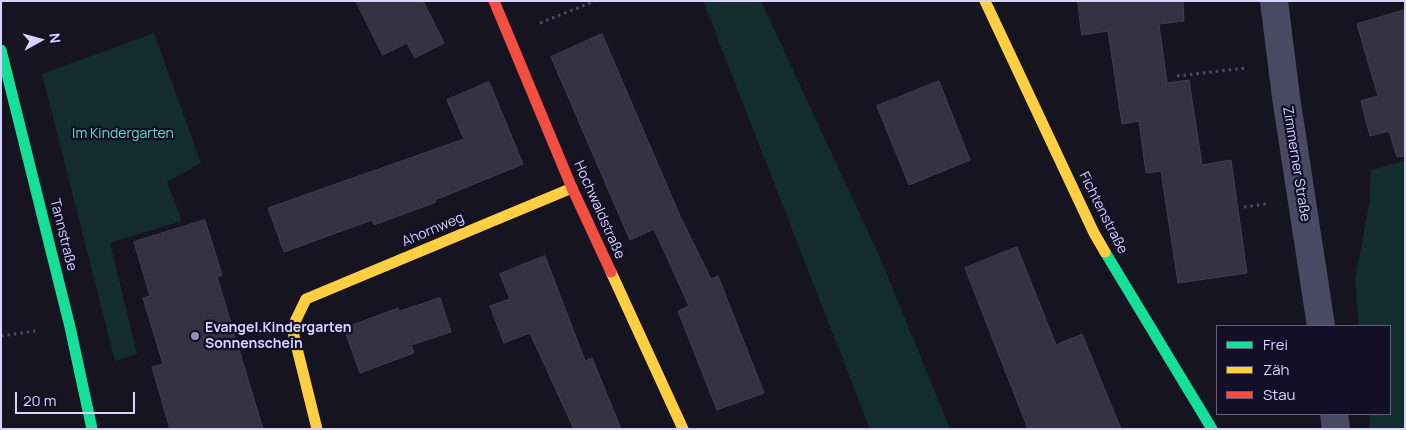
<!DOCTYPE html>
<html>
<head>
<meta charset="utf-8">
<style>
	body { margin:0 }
	#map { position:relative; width:1406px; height:430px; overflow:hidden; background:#161421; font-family:Manrope,sans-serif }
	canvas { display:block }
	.frame { position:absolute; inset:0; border:2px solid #d9d4ff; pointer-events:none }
	.legend { position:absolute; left:1216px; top:325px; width:175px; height:90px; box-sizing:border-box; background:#130f26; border:1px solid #625e7d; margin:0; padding:6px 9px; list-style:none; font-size:15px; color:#d9d4ff }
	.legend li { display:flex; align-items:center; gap:10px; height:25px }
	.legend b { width:25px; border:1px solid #625e7d }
	.north { position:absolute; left:15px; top:15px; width:50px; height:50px; -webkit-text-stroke:4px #130f26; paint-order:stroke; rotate:83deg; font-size:14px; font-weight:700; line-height:20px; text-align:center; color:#d9d4ff }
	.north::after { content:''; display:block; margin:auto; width:18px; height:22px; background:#d9d4ff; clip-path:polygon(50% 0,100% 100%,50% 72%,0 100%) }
	.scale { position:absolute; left:15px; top:392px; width:120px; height:22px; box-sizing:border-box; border:2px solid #d9d4ff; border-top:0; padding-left:6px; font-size:15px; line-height:18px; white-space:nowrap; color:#d9d4ff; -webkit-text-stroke:4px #130f26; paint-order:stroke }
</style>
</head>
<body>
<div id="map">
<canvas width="1406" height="430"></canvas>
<div class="frame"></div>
<ul class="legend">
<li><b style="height:6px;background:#16e098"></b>Frei</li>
<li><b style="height:6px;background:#ffcf43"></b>Zäh</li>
<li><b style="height:6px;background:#f24e42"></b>Stau</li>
</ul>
<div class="north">N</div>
<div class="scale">20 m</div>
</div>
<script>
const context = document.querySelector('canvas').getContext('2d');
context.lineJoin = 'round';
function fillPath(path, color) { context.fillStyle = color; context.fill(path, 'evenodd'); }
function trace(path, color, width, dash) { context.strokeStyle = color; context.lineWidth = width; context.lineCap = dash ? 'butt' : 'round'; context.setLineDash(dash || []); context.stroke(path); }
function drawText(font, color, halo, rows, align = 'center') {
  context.font = font + ' Manrope,sans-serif'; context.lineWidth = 4.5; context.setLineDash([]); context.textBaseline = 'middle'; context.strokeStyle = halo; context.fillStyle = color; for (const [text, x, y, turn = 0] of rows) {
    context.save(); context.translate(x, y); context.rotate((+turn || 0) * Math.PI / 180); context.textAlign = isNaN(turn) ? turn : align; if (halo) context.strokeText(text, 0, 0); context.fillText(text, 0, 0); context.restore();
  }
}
fillPath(new Path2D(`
	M703 1H761L882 262 950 429H870Z
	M154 33 201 163 167 182 182 221 110 243 137 354 115 361 42 74Z
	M1405 161V429H1370L1369 414H1390V326H1359L1355 280 1370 199 1371 170Z`), '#132c2d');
const building = new Path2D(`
	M356 1H423L444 43 415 58 407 43 383 55Z
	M1078 1H1183L1184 21 1159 24 1167 83 1189 80 1202 165 1231 160 1247 273 1178 283 1161 171 1146 173 1139 121 1122 124 1108 31 1082 35Z
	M1405 10V156L1397 157 1389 131 1370 136 1361 101 1378 96 1357 24Z
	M602 34 680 216 711 279 718 276 764 393 717 410 678 311 689 306 654 229 630 240 551 57Z
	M939 81 970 160 909 185 877 106Z
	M489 82 523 164 435 200 436 202 374 225 372 220 284 252 268 208 464 139 447 100Z
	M205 220 222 275 217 277 263 429H170L152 367 163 364 143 298 150 296 134 242Z
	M1017 247 1056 345 1082 334 1121 429H1028L965 268Z
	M545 256 585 361 592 358 621 429H574L530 333 504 343 490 306 510 299 500 274Z
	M440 298 451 332 411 345 414 353 360 373 344 328 398 308 399 311Z`);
fillPath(building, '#343243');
trace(building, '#433f54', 1);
trace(new Path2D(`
	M540 23 595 1
	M1177 76 1246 68
	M1244 207 1266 204
	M1 336 35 331`), '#44505f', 3, [2.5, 4]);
trace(new Path2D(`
	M1274 1 1286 97 1321 326
	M1334 414 1336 429`), '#4a4962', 28);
trace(new Path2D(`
	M1 50 70 327 92 429
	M1105 252 1212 429`), '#16e098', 11);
trace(new Path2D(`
	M985 1 1094 233 1105 252
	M611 272 683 429
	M317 429 292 328 306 299 572 188`), '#ffcf43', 11);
trace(new Path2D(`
	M494 1 572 188 611 272`), '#f24e42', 11);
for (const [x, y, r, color] of [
	[195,336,5,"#9591b1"]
]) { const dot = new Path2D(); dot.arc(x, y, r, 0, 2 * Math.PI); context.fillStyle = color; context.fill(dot); trace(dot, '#130f26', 2); }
drawText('14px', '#5fe0c0', '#130f26', [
	["Im Kindergarten",123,134]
]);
drawText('14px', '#d9d4ff', '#130f26', [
	["Zimmerner Straße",1296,164,81],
	["Hochwaldstraße",599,210,66],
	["Fichtenstraße",1103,213,63],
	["Ahornweg",433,230,-23],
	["Tannstraße",63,235,76]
]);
drawText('bold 14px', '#d9d4ff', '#130f26', [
	["Evangel.Kindergarten",205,328],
	["Sonnenschein",205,344]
], 'left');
</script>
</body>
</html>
